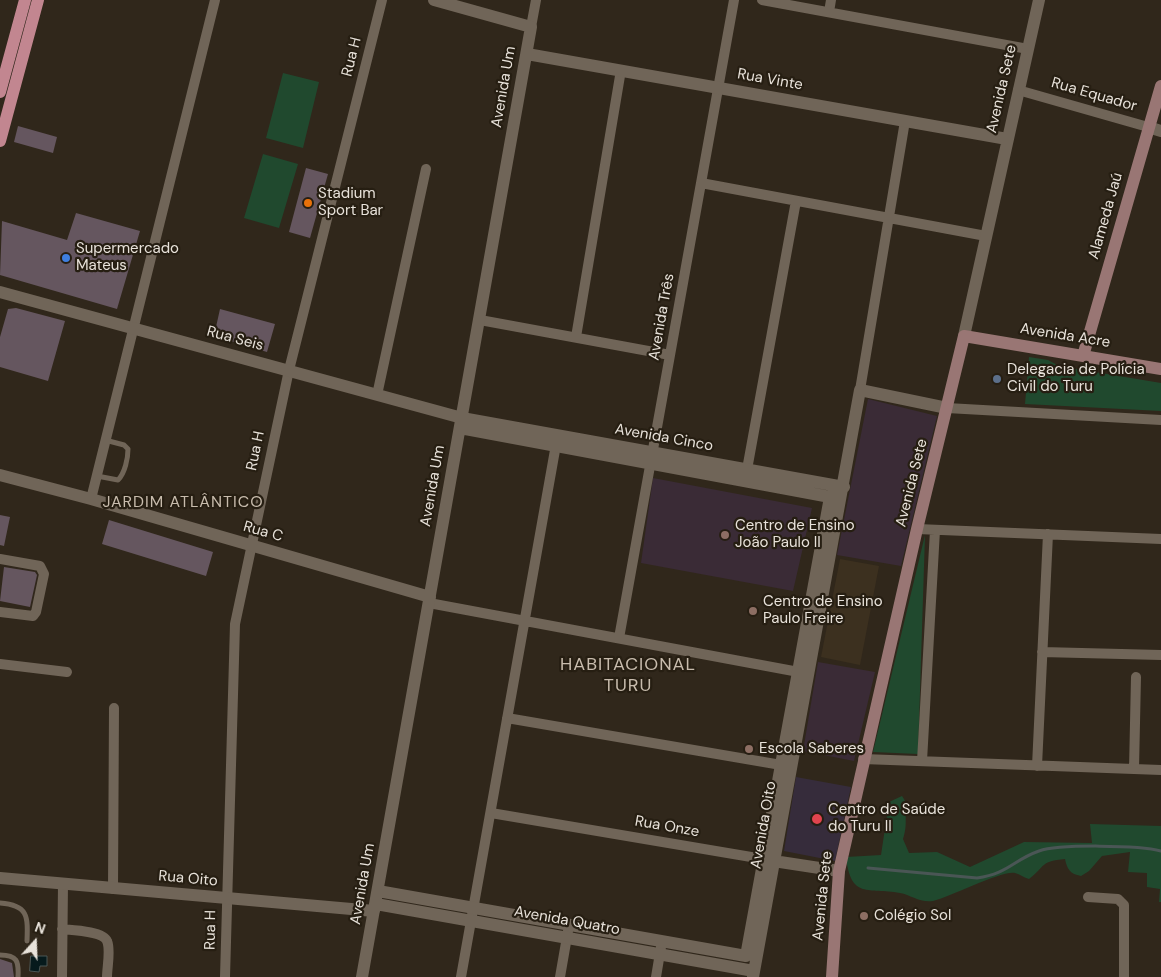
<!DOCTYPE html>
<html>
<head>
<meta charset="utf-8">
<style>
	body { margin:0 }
	#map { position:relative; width:1161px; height:977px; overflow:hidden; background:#30271b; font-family:"DM Sans",sans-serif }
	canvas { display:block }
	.north { position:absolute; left:10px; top:917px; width:50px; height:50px; -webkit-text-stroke:4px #261e12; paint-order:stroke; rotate:20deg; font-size:14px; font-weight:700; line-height:20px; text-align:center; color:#e8e2da }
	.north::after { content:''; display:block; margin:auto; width:18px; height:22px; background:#e8e2da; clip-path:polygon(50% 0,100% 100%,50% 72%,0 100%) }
</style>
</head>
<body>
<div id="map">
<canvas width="1161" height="977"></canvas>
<div class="north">N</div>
</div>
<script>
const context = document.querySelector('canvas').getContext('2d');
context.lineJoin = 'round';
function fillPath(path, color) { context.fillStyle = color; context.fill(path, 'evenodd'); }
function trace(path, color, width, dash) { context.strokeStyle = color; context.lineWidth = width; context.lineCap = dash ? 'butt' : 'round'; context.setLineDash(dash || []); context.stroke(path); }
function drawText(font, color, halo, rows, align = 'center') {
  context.font = font + ' "DM Sans",sans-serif'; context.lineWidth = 4.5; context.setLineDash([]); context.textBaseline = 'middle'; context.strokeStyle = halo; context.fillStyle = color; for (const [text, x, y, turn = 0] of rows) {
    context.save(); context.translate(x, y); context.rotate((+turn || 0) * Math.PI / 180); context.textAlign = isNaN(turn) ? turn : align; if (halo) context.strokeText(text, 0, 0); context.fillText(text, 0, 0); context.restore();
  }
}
fillPath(new Path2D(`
	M840 559 879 566 860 665 821 657Z`), '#3c301f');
fillPath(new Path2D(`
	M868 399 937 416 901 566 837 555Z
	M653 478 812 508 793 591 641 563Z
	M818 662 875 672 854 761 803 751Z`), '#3a2b36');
fillPath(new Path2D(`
	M796 777 851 787 835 861 784 851Z`), '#362c3b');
fillPath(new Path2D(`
	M283 73 319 82 303 148 266 138Z
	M263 154 298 164 279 228 244 218Z
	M1029 357 1048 360 1059 366 1161 383V411L1025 404Z
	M925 535 918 754 873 752Z
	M902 796 907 804C904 819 908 823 903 839L909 853 937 852 970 867 1024 842 1092 843 1090 824 1161 826V902H1159L1160 889 1147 887V873L1128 872 1130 852 1102 856 1089 871 1081 876C1070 874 1067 869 1065 859 1040 861 1046 866 1029 879 1024 878 1020 874 1015 873 1002 870 950 897 933 901 920 903 911 895 900 893 868 887 851 900 846 857L881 855 889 802Z`), '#20492e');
const water = new Path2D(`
	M31 956H47V966H40L39 972 30 971Z`);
fillPath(water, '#061a1c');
trace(water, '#4a5655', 1);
trace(new Path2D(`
	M868 868 977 878C1008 874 1013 860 1039 851 1058 844 1141 845 1161 851`), '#4a5655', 3);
fillPath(new Path2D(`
	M18 126 57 137 53 153 14 142Z
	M306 168 328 174 310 238 289 232Z
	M76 213 140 231 117 309 0 275 2 221 67 240Z
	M16 308 65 321 48 381 0 367V337L8 309Z
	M220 309 275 324 267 352 214 336Z
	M0 515 10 517 4 546 0 545Z
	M109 520 213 552 206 576 102 544Z
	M4 567 35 572 37 575 30 607 0 601Z
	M0 959 12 963 14 977H0Z`), '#65565f');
trace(new Path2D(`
	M97 476 118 480C125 473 128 458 128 449L124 445 105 440
	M0 903C28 905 28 916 27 941
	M0 955C17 955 19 961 18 977`), '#706558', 5);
trace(new Path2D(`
	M762 0 1028 49
	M829 12 831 0
	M531 27 536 0
	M1018 90 1148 127
	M701 183 986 236
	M480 320 670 355
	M576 337 621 70
	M860 390 905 121
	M377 395 426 169
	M947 408 1161 420
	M746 475 796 201
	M91 499 215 0
	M917 529 1161 539
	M0 559 40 566 44 574 36 612 33 616 0 612
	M429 603 804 673
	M619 638 734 0
	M1042 652 1161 655
	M0 664 67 672
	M507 718 787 766
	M863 759 1161 770
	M922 761 935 530
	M1037 766 1048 534
	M1134 769 1136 677
	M491 813 763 859
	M113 889 114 708
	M1088 897 1118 899 1124 905V977
	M62 929C72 930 103 931 107 941 111 950 107 967 107 977
	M62 977 63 884
	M225 977 235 624 289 370 382 0
	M461 977 557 439
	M560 977 568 931
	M656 977 662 941`), '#706558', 10);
trace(new Path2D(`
	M527 54 1007 139
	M1148 127 1161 131
	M0 292 462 418 844 487
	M964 336 1039 0
	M460 428 830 497
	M0 475 91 499 430 597
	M767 860 839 871
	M0 878 374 911
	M378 891 746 956
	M376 904 754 971
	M746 956 830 497 844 487
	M362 977 531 27 434 0
	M753 977 860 390 947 408`), '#706558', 12);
trace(new Path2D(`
	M1083 356 1161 86
	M832 977 839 871 917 529 964 336 1161 369`), '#997674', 12);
trace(new Path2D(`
	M0 92 25 0
	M0 141 38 0`), '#c28690', 12);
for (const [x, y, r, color] of [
	[308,203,5,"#e8710a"],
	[66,258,5,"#3f7fe0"],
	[997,379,5,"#5c6f8a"],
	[725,535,5,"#8d6e63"],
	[753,611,5,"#8d6e63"],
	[749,749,5,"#8d6e63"],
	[817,819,6,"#e0444e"],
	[864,916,5,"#8d6e63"]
]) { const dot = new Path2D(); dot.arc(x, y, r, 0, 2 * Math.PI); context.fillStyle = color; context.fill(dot); trace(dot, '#261e12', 2); }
drawText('15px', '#e8e2da', '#261e12', [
	["Rua H",352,57,-76],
	["Rua Vinte",770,80,10],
	["Avenida Um",504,87,-80],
	["Avenida Sete",1002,89,-77],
	["Rua Equador",1094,95,16],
	["Alameda Jaú",1106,216,-74],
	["Avenida Três",662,317,-80],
	["Avenida Acre",1065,336,9],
	["Rua Seis",235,339,15],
	["Avenida Cinco",664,438,10],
	["Rua H",256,451,-78],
	["Avenida Sete",912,483,-76],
	["Avenida Um",433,486,-80],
	["Rua C",263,532,16],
	["Avenida Oito",764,825,-80],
	["Rua Onze",667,827,10],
	["Rua Oito",188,879,5],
	["Avenida Um",363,884,-80],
	["Avenida Sete",823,896,-84],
	["Avenida Quatro",567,921,10],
	["Rua H",211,930,-89]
]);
drawText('15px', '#e8e2da', '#261e12', [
	["Stadium",318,194],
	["Sport Bar",318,211],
	["Supermercado",76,249],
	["Mateus",76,266],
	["Delegacia de Polícia",1007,370],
	["Civil do Turu",1007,387],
	["Centro de Ensino",735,526],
	["João Paulo II",735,543],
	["Centro de Ensino",763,602],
	["Paulo Freire",763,619],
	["Escola Saberes",759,749],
	["Centro de Saúde",828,810],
	["do Turu II",828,827],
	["Colégio Sol",874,916]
], 'left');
context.letterSpacing = '1px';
drawText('16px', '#c8bcad', '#261e12', [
	["JARDIM ATLÂNTICO",183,503]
]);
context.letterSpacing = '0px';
context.letterSpacing = '1px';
drawText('18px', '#c8bcad', '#261e12', [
	["HABITACIONAL",628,665],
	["TURU",628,686]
]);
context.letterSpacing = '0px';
</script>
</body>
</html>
